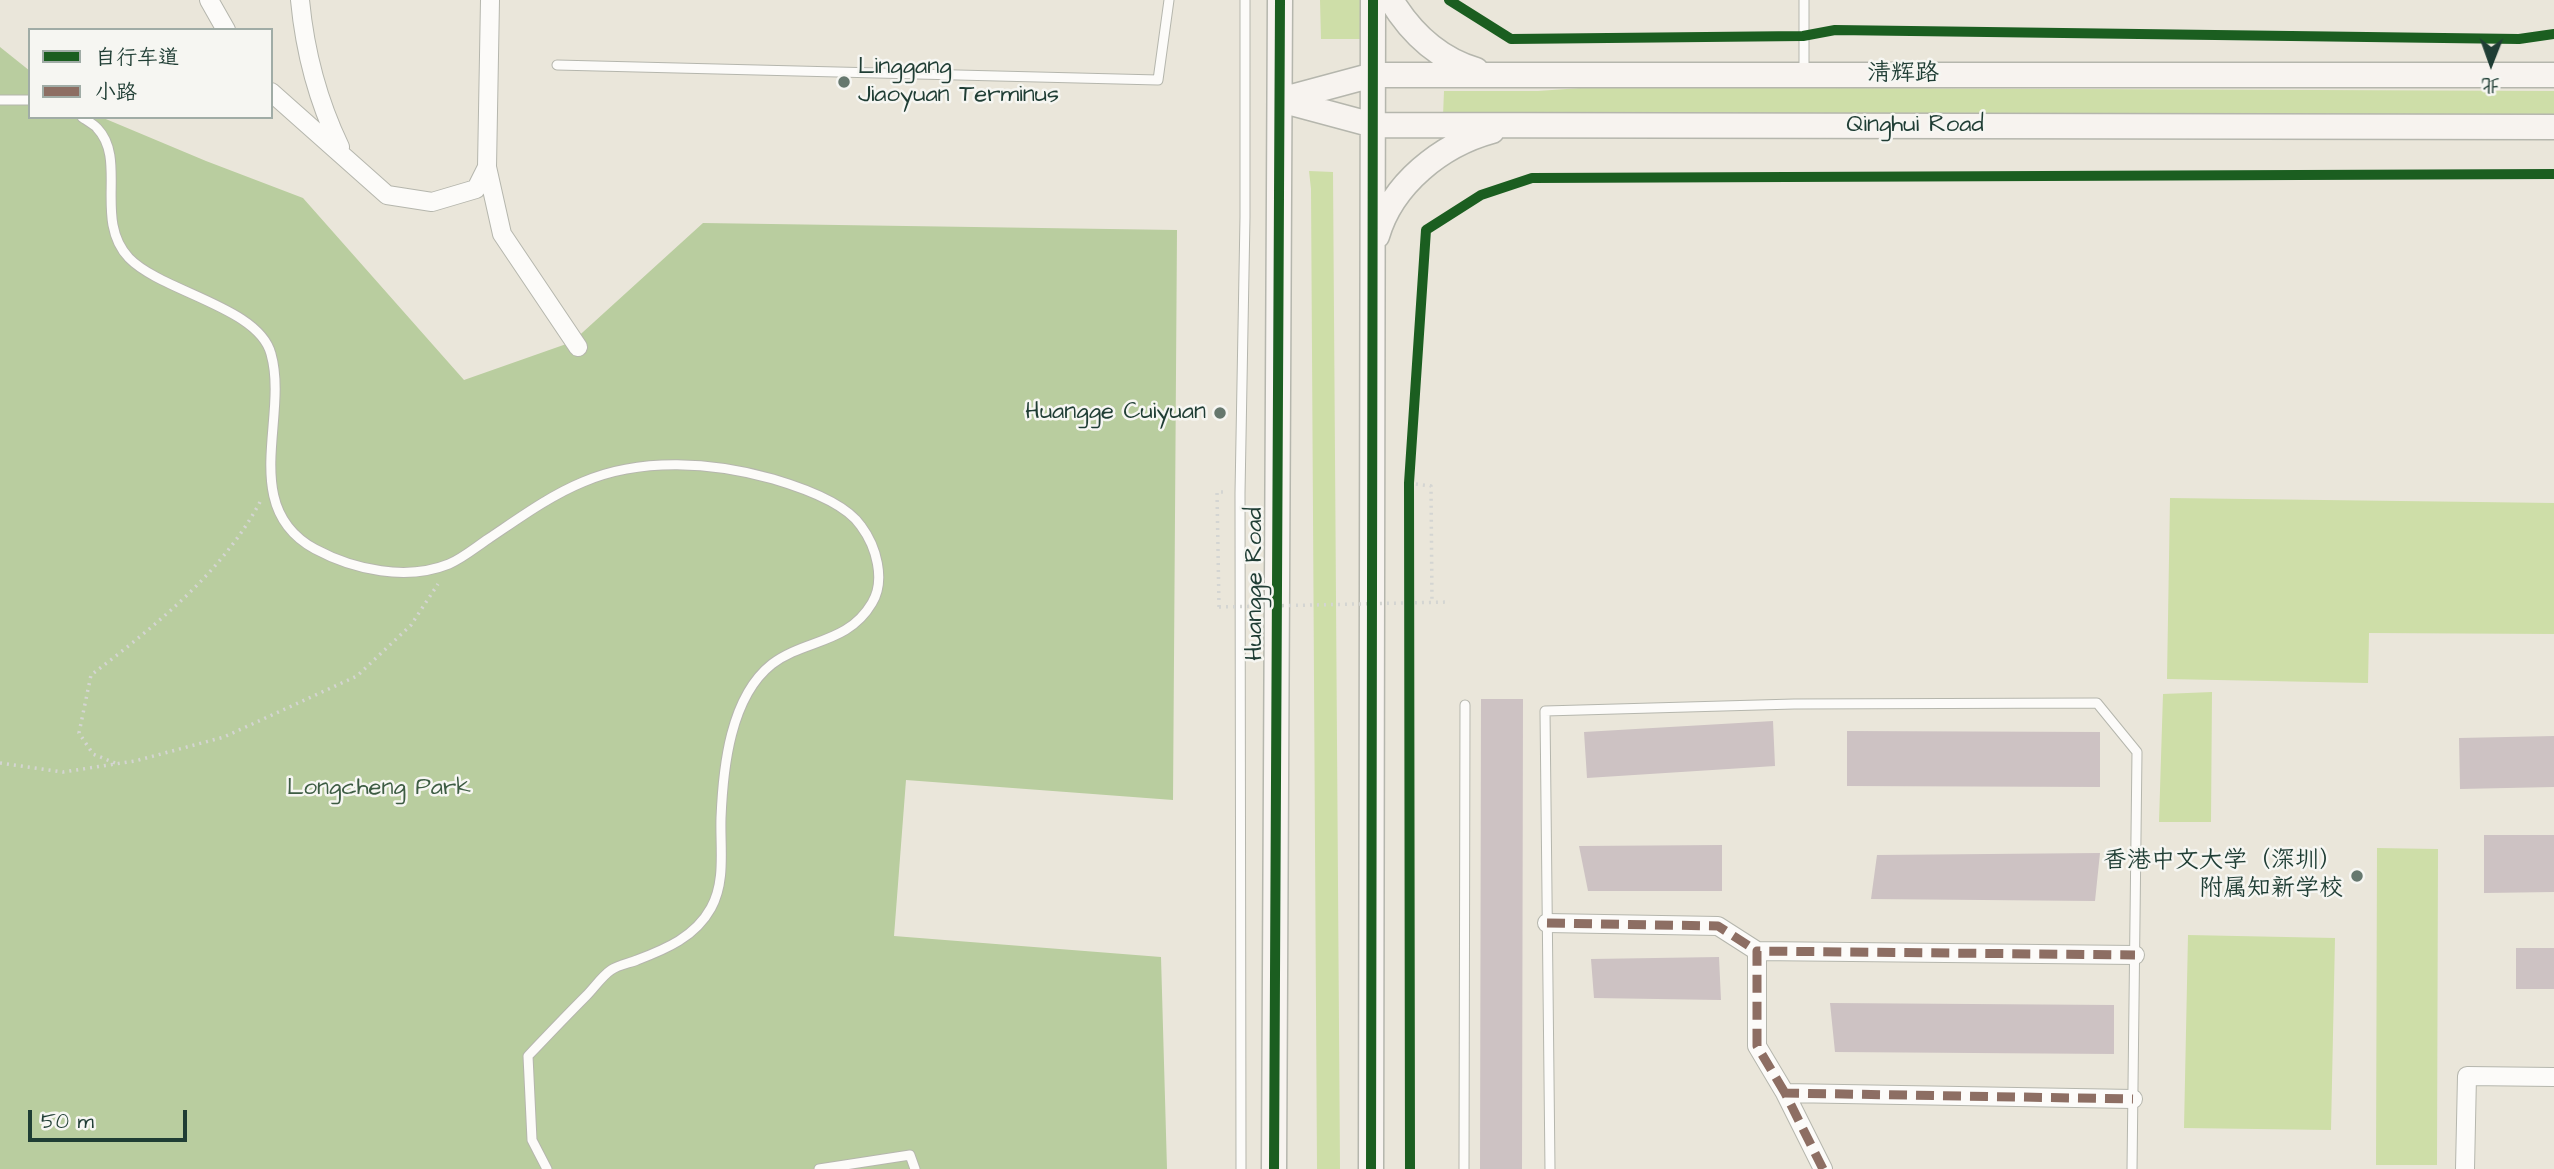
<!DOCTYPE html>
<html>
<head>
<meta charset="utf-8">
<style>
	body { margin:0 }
	#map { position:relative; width:2554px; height:1169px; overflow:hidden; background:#eae6da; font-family:"Architects Daughter","LXGW WenKai TC",sans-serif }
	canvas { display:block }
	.legend { position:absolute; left:28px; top:28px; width:245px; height:91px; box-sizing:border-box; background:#f6f6f2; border:2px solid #a0aca6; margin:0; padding:9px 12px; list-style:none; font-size:21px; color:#1f3d34 }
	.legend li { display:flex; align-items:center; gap:14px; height:35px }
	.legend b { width:35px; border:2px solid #a0aca6 }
	.north { position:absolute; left:2456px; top:28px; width:70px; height:70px; -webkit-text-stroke:5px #f6f6f2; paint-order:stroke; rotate:181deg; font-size:19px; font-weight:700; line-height:28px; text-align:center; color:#1f3d34 }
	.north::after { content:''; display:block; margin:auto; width:24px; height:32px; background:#1f3d34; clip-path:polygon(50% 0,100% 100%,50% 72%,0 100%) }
	.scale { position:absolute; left:28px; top:1110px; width:159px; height:32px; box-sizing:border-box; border:4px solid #1f3d34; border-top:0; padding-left:9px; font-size:21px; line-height:24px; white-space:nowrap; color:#1f3d34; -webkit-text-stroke:5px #f6f6f2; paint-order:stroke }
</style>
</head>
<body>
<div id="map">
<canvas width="2554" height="1169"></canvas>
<ul class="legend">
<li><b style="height:9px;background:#1b5e20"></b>自行车道</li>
<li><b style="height:9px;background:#8d6e63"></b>小路</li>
</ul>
<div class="north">北</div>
<div class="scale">50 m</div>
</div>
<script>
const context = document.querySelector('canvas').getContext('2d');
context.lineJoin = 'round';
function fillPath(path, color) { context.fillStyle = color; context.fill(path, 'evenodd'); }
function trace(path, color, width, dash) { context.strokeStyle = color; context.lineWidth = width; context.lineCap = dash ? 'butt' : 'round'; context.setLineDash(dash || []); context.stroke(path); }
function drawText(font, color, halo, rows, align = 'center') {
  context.font = font + ' "Architects Daughter","LXGW WenKai TC",sans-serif'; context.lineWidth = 5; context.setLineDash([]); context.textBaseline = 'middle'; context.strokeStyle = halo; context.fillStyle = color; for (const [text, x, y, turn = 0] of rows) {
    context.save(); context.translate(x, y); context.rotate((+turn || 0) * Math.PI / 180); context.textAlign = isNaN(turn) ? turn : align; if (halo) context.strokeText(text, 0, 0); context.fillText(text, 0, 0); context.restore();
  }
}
fillPath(new Path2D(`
	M1320 0H1362V39H1321Z
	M1595 87 2554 91V114L1443 116 1444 91H1538Z
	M1309 171 1333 172 1340 1169H1317L1311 189Z
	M2170 498 2554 503V634L2369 633 2368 683 2167 679Z
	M2212 692 2211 822H2159L2163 694Z
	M2377 848 2438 849 2437 1165H2376Z
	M2188 935 2335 938 2331 1130 2184 1128Z`), '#cedea8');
fillPath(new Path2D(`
	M0 47 30 71V117H101L206 161 303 198 464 380 572 342 703 223 1177 230 1173 800 906 780 894 936 1161 957 1167 1169H0Z`), '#b9cd9f');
fillPath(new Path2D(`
	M1481 699H1523L1522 1169H1480Z
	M1773 721 1775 766 1587 778 1584 732Z
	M1847 731 2100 732V787L1847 786Z
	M2554 736V787L2460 789 2459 738Z
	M2484 835H2554V892L2484 893Z
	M1722 845V891H1588L1579 846Z
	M2100 853 2095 901 1871 899 1877 855Z
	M2516 948H2554V989H2516Z
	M1719 957 1721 1000 1594 998 1591 959Z
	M1830 1003 2114 1005V1054L1835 1052Z`), '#cdc2c3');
const lane = new Path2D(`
	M1804 0V73
	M557 65 1158 80 1169 0
	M0 100H30
	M82 117C83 118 96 126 97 128 128 160 93 220 129 258 162 292 259 307 271 354 289 417 238 507 315 549 354 570 407 581 449 564 463 558 476 547 488 539 518 519 549 496 583 482 641 457 713 462 773 479 800 487 845 502 861 526 876 546 886 580 872 603 848 644 805 639 772 664 730 697 723 768 721 818 720 848 726 881 711 908 695 937 666 949 637 960 630 963 618 965 611 970 602 976 594 988 586 996 566 1016 547 1036 528 1056L532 1140 547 1169
	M819 1169 910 1155 915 1169
	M1241 1169 1240 493 1245 217V0
	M1464 1169 1465 705
	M1550 1169 1545 711 1794 704 2097 703 2137 752 2132 1169`);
const street = new Path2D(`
	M209 0 226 30
	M300 0C305 53 317 99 340 147
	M490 0 487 167 502 234 578 347
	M271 92 387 195 432 202 476 189 487 167
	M1547 923 1718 926 1757 951
	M1785 1093 1757 1046V951L2135 955
	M1823 1169 1785 1093 2133 1099
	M2465 1169 2467 1076 2554 1077`);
const secondary = new Path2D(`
	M1391 0C1411 33 1439 59 1476 70
	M1280 100 1373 125 2554 127
	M1280 100 1373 75H2554
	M1377 236C1392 184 1441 145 1492 131
	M1274 1169 1280 0
	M1371 1169 1373 0`);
trace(lane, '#b5b6ad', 11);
trace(street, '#b5b6ad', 20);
trace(secondary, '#b5b6ad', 27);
trace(new Path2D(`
	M1409 483 1431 486 1432 603
	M1219 607 1217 492H1227
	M0 763 63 772 135 761 224 737 357 676 411 625 438 584
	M115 763 93 754 79 733 91 675C154 627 222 573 260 502`), '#d4d5d2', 3.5, [2, 5]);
trace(lane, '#fcfbf9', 9);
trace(street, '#fcfbf9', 18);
trace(secondary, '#f7f3ef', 24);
trace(new Path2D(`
	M1219 607 1450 602`), '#d4d5d2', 3.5, [2, 5]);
trace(new Path2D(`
	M1547 923 1718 926 1757 951
	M1785 1093 1757 1046V951L2135 955
	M1823 1169 1785 1093 2133 1099`), '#8d6e63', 9, [18, 9]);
trace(new Path2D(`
	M1449 0 1511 39 1803 36 1835 30 2519 39 2554 34
	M1274 1169 1280 0
	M1371 1169 1373 0
	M1410 1169 1409 483 1426 230 1481 195 1532 178 2554 174`), '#1b5e20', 10);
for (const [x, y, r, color] of [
	[844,82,7,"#66786e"],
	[1220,413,7,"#66786e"],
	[2357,876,7,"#66786e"]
]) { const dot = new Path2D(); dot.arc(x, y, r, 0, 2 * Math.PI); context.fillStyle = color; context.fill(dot); trace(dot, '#f6f6f2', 2.5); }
drawText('24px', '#1f3d34', '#f6f6f2', [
	["Linggang",858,68,"left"],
	["Jiaoyuan Terminus",858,96,"left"],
	["Huangge Cuiyuan",1206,413],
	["香港中文大学（深圳）",2343,862],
	["附属知新学校",2343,890]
], 'right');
drawText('24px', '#1f3d34', '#f6f6f2', [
	["清辉路",1903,75],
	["Qinghui Road",1915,126],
	["Huangge Road",1256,584,-90]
]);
drawText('24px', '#3d5c43', '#f6f6f2', [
	["Longcheng Park",379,789]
]);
</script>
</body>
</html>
